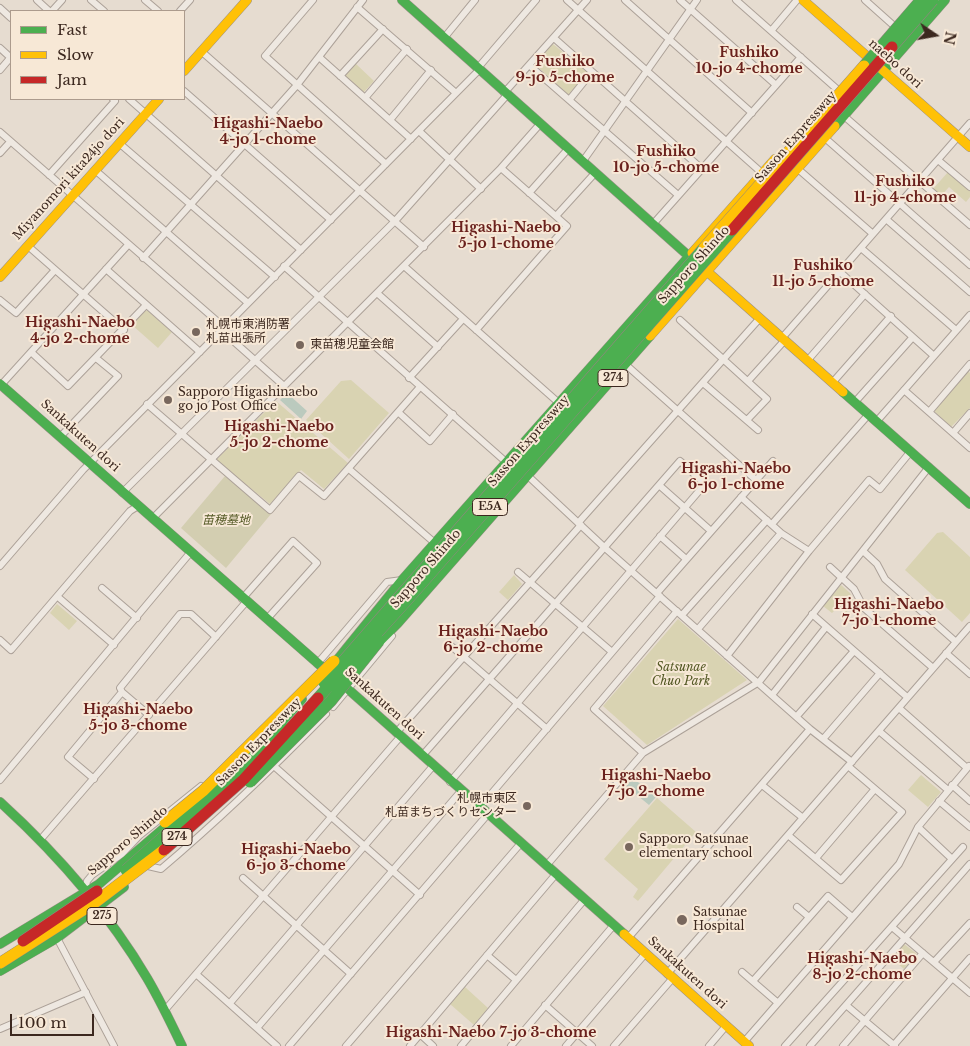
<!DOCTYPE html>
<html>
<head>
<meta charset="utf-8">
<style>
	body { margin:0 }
	#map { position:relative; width:970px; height:1046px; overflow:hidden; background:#e6dcd0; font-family:"Libre Baskerville",serif }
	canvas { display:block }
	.legend { position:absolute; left:10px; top:10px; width:175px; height:90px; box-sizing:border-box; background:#f7e8d6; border:1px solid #ac9b8d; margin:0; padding:6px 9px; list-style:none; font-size:15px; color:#3c281f }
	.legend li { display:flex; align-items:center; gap:10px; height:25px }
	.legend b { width:25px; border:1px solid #ac9b8d }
	.north { position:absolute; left:910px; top:10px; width:50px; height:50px; -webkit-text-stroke:4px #f7e8d6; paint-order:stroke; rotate:102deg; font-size:14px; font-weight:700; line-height:20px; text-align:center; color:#3c281f }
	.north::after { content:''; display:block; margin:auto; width:18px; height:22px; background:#3c281f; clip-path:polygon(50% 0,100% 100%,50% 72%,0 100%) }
	.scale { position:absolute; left:10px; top:1014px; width:84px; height:22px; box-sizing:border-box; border:2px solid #3c281f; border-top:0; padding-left:6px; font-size:15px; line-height:18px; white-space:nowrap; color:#3c281f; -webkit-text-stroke:4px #f7e8d6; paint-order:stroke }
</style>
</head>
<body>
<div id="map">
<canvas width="970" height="1046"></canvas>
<ul class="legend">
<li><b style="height:6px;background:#4caf50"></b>Fast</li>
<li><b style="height:6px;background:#ffc107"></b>Slow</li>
<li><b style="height:6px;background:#c62828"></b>Jam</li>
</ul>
<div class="north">N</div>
<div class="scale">100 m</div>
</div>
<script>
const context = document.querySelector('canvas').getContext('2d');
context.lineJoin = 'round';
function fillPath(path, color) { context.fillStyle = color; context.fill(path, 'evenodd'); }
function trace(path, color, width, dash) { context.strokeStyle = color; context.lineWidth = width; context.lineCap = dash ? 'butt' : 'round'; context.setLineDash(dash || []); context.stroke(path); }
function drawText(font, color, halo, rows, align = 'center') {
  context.font = font + ' "Libre Baskerville","Noto Sans JP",serif'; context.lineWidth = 4; context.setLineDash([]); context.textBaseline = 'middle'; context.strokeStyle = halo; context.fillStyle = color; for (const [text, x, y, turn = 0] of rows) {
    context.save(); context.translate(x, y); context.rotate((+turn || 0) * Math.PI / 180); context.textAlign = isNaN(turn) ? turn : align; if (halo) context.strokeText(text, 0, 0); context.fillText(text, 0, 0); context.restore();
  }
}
fillPath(new Path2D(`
	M553 44 587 72 570 94H567L536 65V62Z
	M355 63 374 81 363 93 344 75Z
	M948 172 970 191V197L966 202 949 187 941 196 933 189Z
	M144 311H148L172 332 158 348 132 325Z
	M968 371 970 373V408L951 427 935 412V409Z
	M351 380 389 413 349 459 306 420 341 381Z
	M276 401 348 463 324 489 301 470 270 504 216 460Z
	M943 532 970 557V613L962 622 905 570 937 533Z
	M514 575 522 584 508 600 499 592Z
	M841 585 850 593 854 603 846 613 838 607 832 613 823 606Z
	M57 604 77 621 69 630 50 613Z
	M678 619 747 680 647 745 603 706Z
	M921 775 941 792 928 807 908 790Z
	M657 798 696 832 638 901 633 897 638 889 604 859Z
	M904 944 917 954 904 969 892 959Z
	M465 987 488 1008 474 1025 450 1004Z`), '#d9d3b2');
fillPath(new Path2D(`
	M225 476 271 514 226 568 181 528Z`), '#d3ceb1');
fillPath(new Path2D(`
	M287 393 307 411 301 419 280 400Z
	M633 778 656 797 649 805 626 786Z`), '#bbcabe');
const street = new Path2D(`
	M37 0 49 11
	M91 0 104 11
	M145 0 158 11
	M313 0 265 56 386 164
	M567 0 762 173
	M625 0 752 113
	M680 0 776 85
	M736 0 838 90
	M865 0 893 25
	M357 7 456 93
	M0 8 11 18
	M52 11 62 0
	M180 11 190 0
	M771 31 797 0
	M444 38 475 0
	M554 38 702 169
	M0 48 11 58
	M201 51 424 247
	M319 57 411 139
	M529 65 678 195
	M477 69 536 0
	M0 70 11 57
	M340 76 383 29
	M184 91 331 220
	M504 93 587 0
	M365 98 407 49
	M129 99 301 250
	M570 99 591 73
	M844 116 970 225
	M390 120 431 70
	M419 131 481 189
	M0 132 225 328
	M825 138 970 265
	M119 143 275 277
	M0 153 10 142
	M938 160 970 187
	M583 161 697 0
	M798 169 873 234
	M95 170 248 303
	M49 175 115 101 113 99
	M529 193 568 149
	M556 216 595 173
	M886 219 970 292
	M654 223 801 57
	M28 246 124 330
	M861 248 956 330
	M143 258 297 85 363 0
	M284 266 506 462
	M404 266 560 404
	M106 269 200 352
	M840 272 934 356
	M377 293 438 347
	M0 300 16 313 55 270
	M680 320 767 399 747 420
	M476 330 567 226 501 168
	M222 331 284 386
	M782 338 970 123
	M31 352 68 386 146 305
	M808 360 865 294
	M625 364 756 480
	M409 378 463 319
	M748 381 785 340
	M833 382 891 316
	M703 383 758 430
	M1 385 128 245
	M904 390 970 448
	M855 402 912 338
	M147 404 270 510 299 476 324 496 420 387
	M398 412 430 441 453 414
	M929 412 970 364
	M877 421 970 315
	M953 433 970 413
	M60 437 118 376 96 358
	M349 469 436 544
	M527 475 604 547 810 729 852 762
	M659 485 711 531
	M122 493 395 221 507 95
	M741 497 781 533 809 551
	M152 519 501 168 540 124
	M578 523 760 318
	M772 524 869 414
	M660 536 686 559
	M863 551 877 564 885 579 956 642
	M0 566 83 470 479 70
	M830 567 854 589 864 608 933 668
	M518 572 612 652
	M102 588 137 618
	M657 593 773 461
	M58 597 114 645
	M242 599 293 541 317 563 267 619
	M812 614 907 697
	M682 615 767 520
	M698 629 781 533
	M0 640 11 650 130 511 138 506
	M450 645 547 729
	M946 653 970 674
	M727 656 809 551 869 480 880 489 911 451
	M317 664 387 582 402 580
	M122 692 120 688 180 614H191L216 637
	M772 695 826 627
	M333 707 392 636
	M899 708 967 768
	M797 716 854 651
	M879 731 948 790
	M396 733 581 525
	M824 738 880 673
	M643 753 594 709 677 611
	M422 756 680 461 705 484 450 782
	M275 767 420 895
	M94 779 68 757 122 692 149 715
	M0 780 190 553
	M762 785 803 818
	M952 785 970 801
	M939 801 970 827
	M480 807 660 596
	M918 827 969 766
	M788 835 841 880 902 812 848 766
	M41 839 246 602
	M816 858 874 790
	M148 866 161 869C219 820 273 768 326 714
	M546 866 643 753 759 682 929 467
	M243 878 351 974
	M85 892 87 881 92 875 122 854 139 836 201 786
	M797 907 809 917
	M892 927 970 993
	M57 938 114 1046
	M628 938 810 729
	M487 955 516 980
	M934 962 970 923
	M742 972 778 1003
	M196 974 277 1046
	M667 974 970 626
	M753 981 828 896 852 917
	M230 1003 433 766
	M545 1005 592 1046
	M846 1005 895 1046
	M165 1010 400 737
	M257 1028 461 791
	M0 1029 86 992
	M420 1034 433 1046
	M744 1042 899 864 918 827 952 859
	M289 1046 488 814
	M346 1046 521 843
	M410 1046 556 874
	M461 1046 584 900
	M511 1046 613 926
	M566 1046 645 954
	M614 1046 672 979
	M709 1046 726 1026
	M785 1046 963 847
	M810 1046 970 864
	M843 1046 923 953
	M893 1046 970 958`);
const fast = new Path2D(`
	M402 0 692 259
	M835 126 945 0
	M0 384 330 674
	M843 392 970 504
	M374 647 398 623 650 336
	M333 665 402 580 692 253
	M340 682 624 934
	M273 732 302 699
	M0 802C56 853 108 912 147 978 160 1000 171 1023 182 1046
	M0 944 99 884 177 817
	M0 971 57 938 124 887`);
const slow = new Path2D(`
	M803 0 970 147
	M184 71 247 0
	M692 253 775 159
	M702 267 843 392
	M0 277 159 99
	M650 336 835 126
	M624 934 749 1046`);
trace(street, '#aca198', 8);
trace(fast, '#9b9188', 10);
trace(slow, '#9b9188', 10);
trace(street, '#eee8e1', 6);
trace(fast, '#4caf50', 9);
trace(slow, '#ffc107', 9);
const fastBridge = new Path2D(`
	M892 47 933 0
	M864 66 921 0
	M324 683 704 248
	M318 698 407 600 732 230
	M250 782 331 701 379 641
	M126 870 244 766 282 727`);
const slowBridge = new Path2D(`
	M704 248 864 66
	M165 822 203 791 334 661
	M0 963 97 901 164 850`);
const jamBridge = new Path2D(`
	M732 230 892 47
	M164 850 244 779 318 698
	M23 941 97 891`);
trace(fastBridge, '#91877f', 12, []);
trace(slowBridge, '#91877f', 12, []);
trace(jamBridge, '#91877f', 12, []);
trace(fastBridge, '#4caf50', 11);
trace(slowBridge, '#ffc107', 11);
trace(jamBridge, '#c62828', 11);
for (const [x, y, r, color] of [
	[196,332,5,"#78675d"],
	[300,345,5,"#78675d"],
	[168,400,5,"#78675d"],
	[527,806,5,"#78675d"],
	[629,847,5,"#78675d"],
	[682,920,6,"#78675d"]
]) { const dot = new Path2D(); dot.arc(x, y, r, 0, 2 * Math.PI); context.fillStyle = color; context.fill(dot); trace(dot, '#f7e8d6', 2); }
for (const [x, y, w] of [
	[613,378,30],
	[490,507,35],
	[177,837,30],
	[102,916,30]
]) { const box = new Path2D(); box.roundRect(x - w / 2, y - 8.5, w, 17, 4); context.fillStyle = '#f7e8d6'; context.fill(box); trace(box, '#3c281f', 1); }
drawText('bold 11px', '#3c281f', null, [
	["274",613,378],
	["E5A",490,507],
	["274",177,837],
	["275",102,916]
]);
drawText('12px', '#3c281f', '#f7e8d6', [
	["naebo dori",895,64,42],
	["Sasson Expressway",796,137,-49],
	["Miyanomori kita24jo dori",69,179,-48],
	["Sapporo Shindo",694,265,-48],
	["Sankakuten dori",80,436,42],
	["Sasson Expressway",529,441,-49],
	["Sapporo Shindo",426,569,-49],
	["Sankakuten dori",384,704,42],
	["Sasson Expressway",259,742,-46],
	["Sapporo Shindo",128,841,-40],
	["Sankakuten dori",687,973,42]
]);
drawText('12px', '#3c281f', '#f7e8d6', [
	["札幌市東消防署",206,325],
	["札苗出張所",206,339],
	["東苗穂児童会館",310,345],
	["Sapporo Higashinaebo",178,393],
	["go jo Post Office",178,407],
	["札幌市東区",517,799,"right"],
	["札苗まちづくりセンター",517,813,"right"],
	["Sapporo Satsunae",639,840],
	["elementary school",639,854],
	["Satsunae",693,913],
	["Hospital",693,927]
], 'left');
drawText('italic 12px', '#545925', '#f7e8d6', [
	["苗穂墓地",226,521],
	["Satsunae",681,668],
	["Chuo Park",681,682]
]);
drawText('bold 14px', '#6a211d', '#f7e8d6', [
	["Fushiko",749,53],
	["10-jo 4-chome",749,69],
	["Fushiko",565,62],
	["9-jo 5-chome",565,78],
	["Higashi-Naebo",268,124],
	["4-jo 1-chome",268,140],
	["Fushiko",666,152],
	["10-jo 5-chome",666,168],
	["Fushiko",905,182],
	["11-jo 4-chome",905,198],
	["Higashi-Naebo",506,228],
	["5-jo 1-chome",506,244],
	["Fushiko",823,266],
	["11-jo 5-chome",823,282],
	["Higashi-Naebo",80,323],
	["4-jo 2-chome",80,339],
	["Higashi-Naebo",279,427],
	["5-jo 2-chome",279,443],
	["Higashi-Naebo",736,469],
	["6-jo 1-chome",736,485],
	["Higashi-Naebo",889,605],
	["7-jo 1-chome",889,621],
	["Higashi-Naebo",493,632],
	["6-jo 2-chome",493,648],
	["Higashi-Naebo",138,710],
	["5-jo 3-chome",138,726],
	["Higashi-Naebo",656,776],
	["7-jo 2-chome",656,792],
	["Higashi-Naebo",296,850],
	["6-jo 3-chome",296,866],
	["Higashi-Naebo",862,959],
	["8-jo 2-chome",862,975],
	["Higashi-Naebo 7-jo 3-chome",491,1033]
]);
</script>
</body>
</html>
